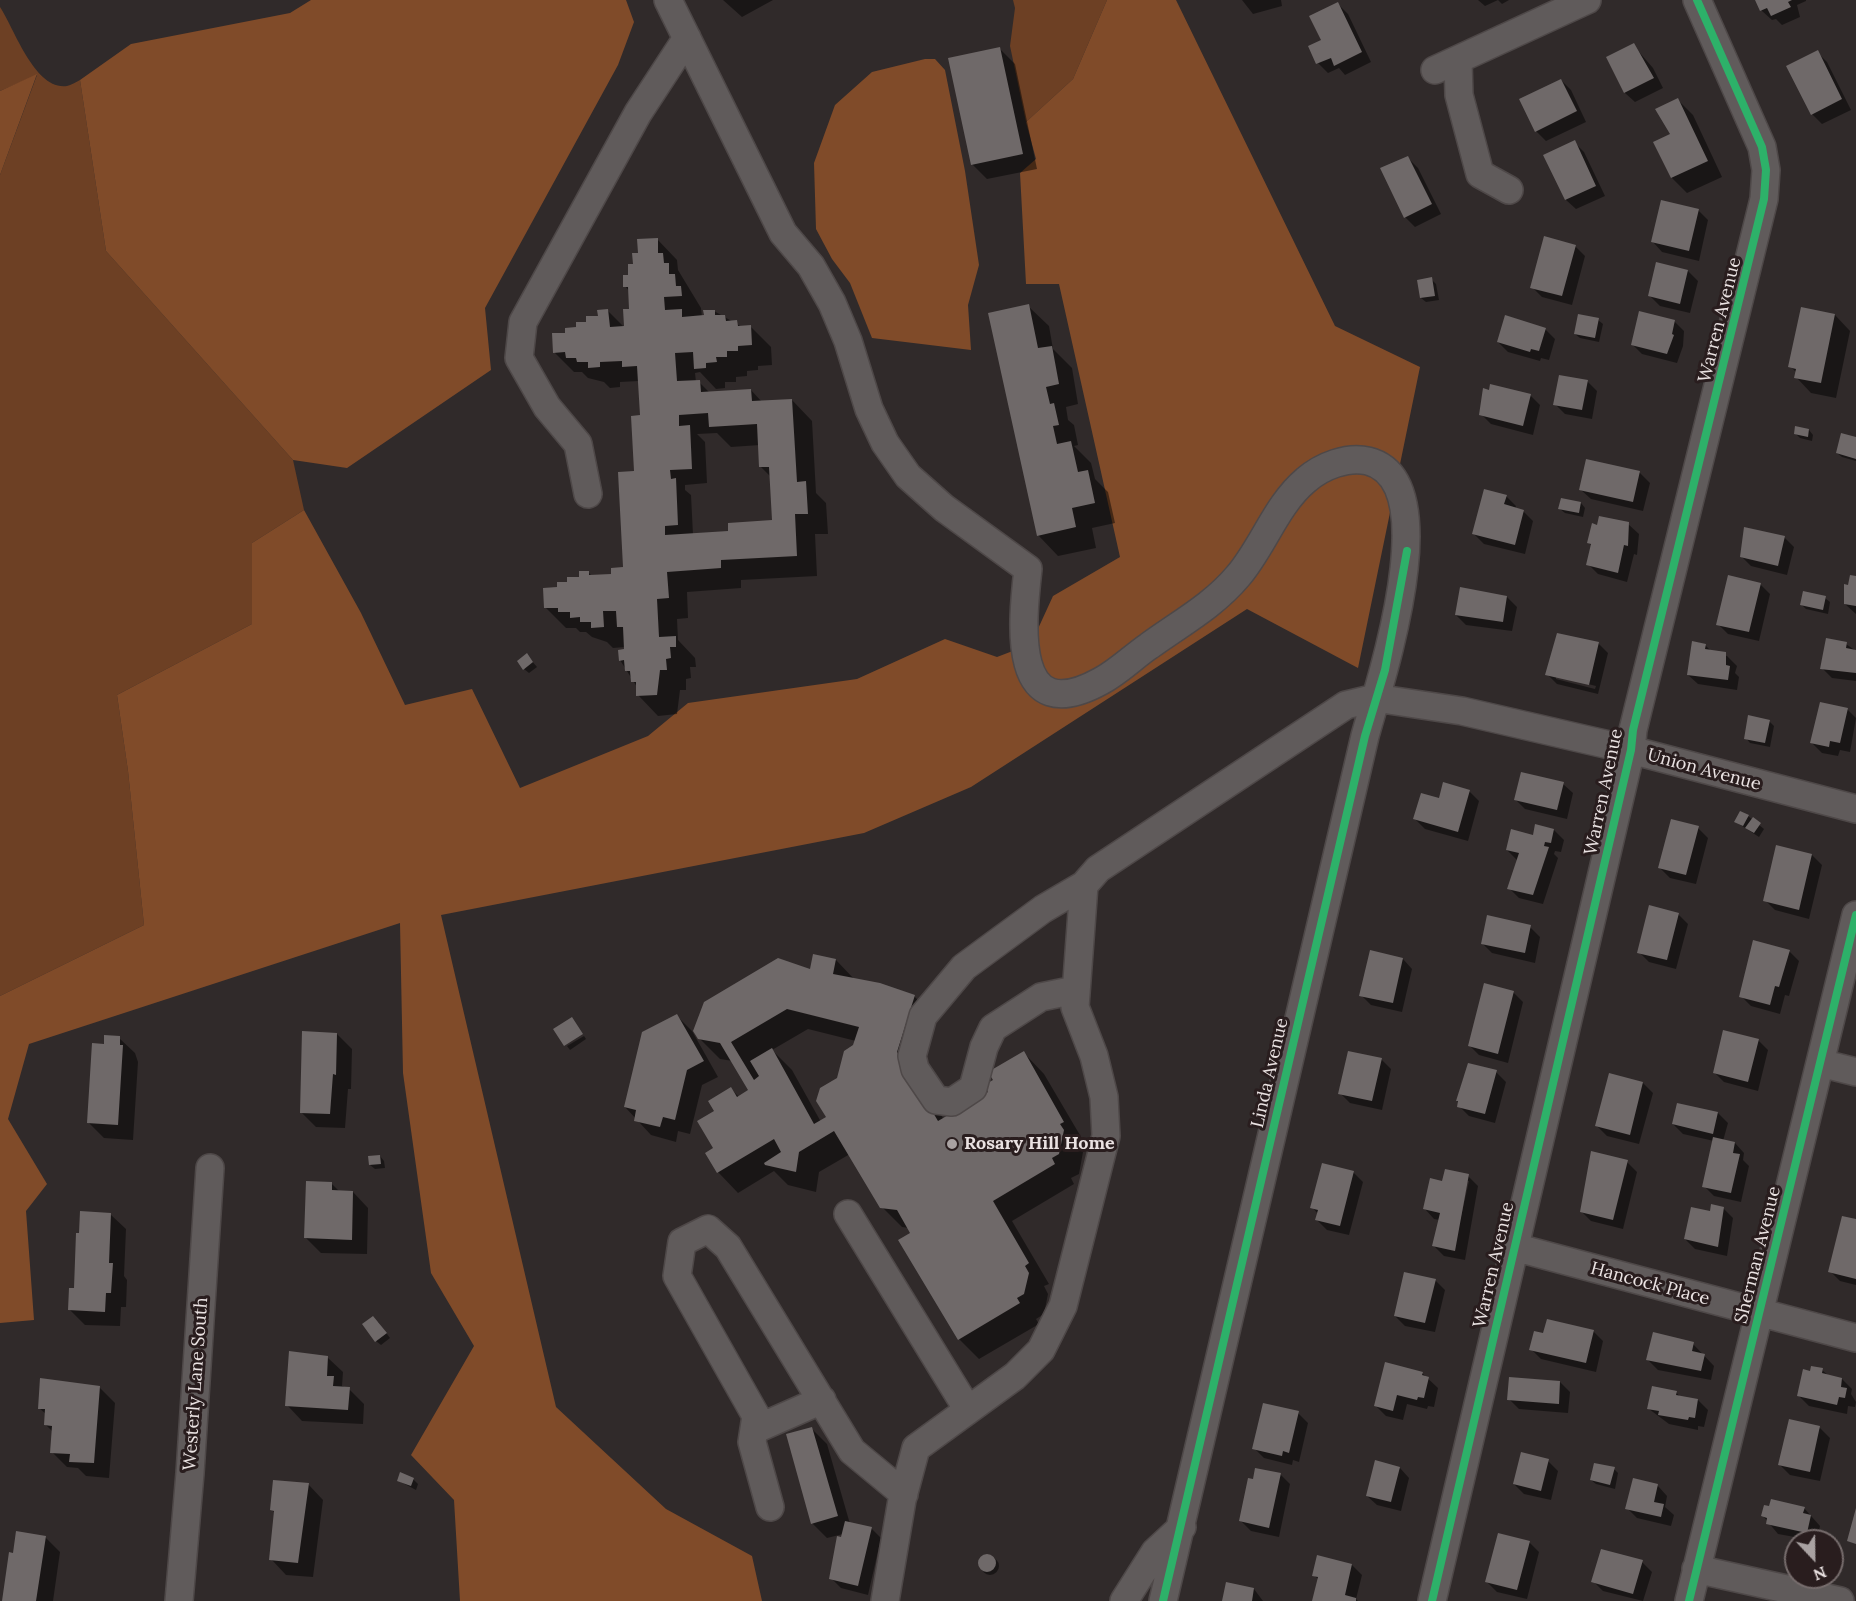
<!DOCTYPE html>
<html>
<head>
<meta charset="utf-8">
<style>
	body { margin:0 }
	#map { position:relative; width:1856px; height:1601px; overflow:hidden; background:#302a2a; font-family:Lora,serif }
	canvas { display:block }
	.north { position:absolute; left:1784px; top:1529px; width:60px; height:60px; box-sizing:border-box; background:#291d1e; border:2px solid #766c6c; border-radius:50%; rotate:158deg; font-size:16px; font-weight:700; line-height:24px; text-align:center; color:#eae2e2 }
	.north::after { content:''; display:block; margin:auto; width:21px; height:27px; background:#a9a2a2; clip-path:polygon(50% 0,100% 100%,50% 72%,0 100%) }
</style>
</head>
<body>
<div id="map">
<canvas width="1856" height="1601"></canvas>
<div class="north">N</div>
</div>
<script>
const context = document.querySelector('canvas').getContext('2d');
context.lineJoin = 'round';
function fillPath(path, color) { context.fillStyle = color; context.fill(path, 'evenodd'); }
function trace(path, color, width, dash) { context.strokeStyle = color; context.lineWidth = width; context.lineCap = dash ? 'butt' : 'round'; context.setLineDash(dash || []); context.stroke(path); }
function drawText(font, color, halo, rows, align = 'center') {
  context.font = font + ' Lora,serif'; context.lineWidth = 6; context.setLineDash([]); context.textBaseline = 'middle'; context.strokeStyle = halo; context.fillStyle = color; for (const [text, x, y, turn = 0] of rows) {
    context.save(); context.translate(x, y); context.rotate((+turn || 0) * Math.PI / 180); context.textAlign = isNaN(turn) ? turn : align; if (halo) context.strokeText(text, 0, 0); context.fillText(text, 0, 0); context.restore();
  }
}
fillPath(new Path2D(`
	M1013 0H1107L1073 79 1026 122 1010 46 1015 8Z
	M0 7C14 28 35 91 67 86 71 85 76 82 80 80L106 251 293 460 304 510 252 543V624L117 695 128 771 144 925 0 996V175L37 75 0 91Z`), '#6d4024');
fillPath(new Path2D(`
	M311 0H626L634 22 618 65 485 308 491 370 347 468 293 460 106 251 80 80 131 44 290 13Z
	M1107 0H1176L1335 326 1420 367 1358 668 1247 609 971 787 864 833 441 915 556 1407 666 1509 752 1556 762 1601H460L454 1500 411 1455 474 1346 431 1273 403 1073 400 923 29 1044 8 1119 47 1184 26 1211 34 1320 0 1323V996L144 925 128 771 117 695 252 624V543L304 510 361 613 405 705 472 689 520 788 648 736 688 703 857 679 945 639 997 657 1031 644 1053 596 1120 557 1059 284H1026L1020 173 1036 159 1026 122 1073 79Z
	M925 59H935L945 70 965 171 979 265 968 305 971 350 872 338 850 283 832 259 816 229 814 163 835 105 872 72Z
	M37 74 0 175V91Z`), '#804b29');
fillPath(new Path2D(`
	M723 0H773L742 17Z
	M1242 0H1281L1282 6 1253 14Z
	M1478 0H1509L1502 4 1498 0 1485 6Z
	M1757 0H1806V1L1797 5 1800 17 1782 25 1776 19 1772 20 1762 11Z
	M1338 4 1348 14 1371 62 1345 75 1339 68 1328 73 1318 63Z
	M1633 45 1653 68 1663 88 1635 102 1625 93 1608 58Z
	M1000 49 1015 64 1037 169 987 179 972 164Z
	M1817 52 1827 62 1851 110 1822 124 1812 114Z
	M1561 80 1571 90 1586 122 1546 141 1536 131Z
	M1678 100 1693 115 1722 177 1687 193 1672 178 1655 142 1672 134Z
	M1574 142 1584 152 1605 196 1576 209 1566 200 1545 156Z
	M1408 158 1418 168 1441 214 1415 227 1405 217Z
	M1698 210 1708 220 1699 261 1662 252 1653 242Z
	M657 239 677 260 678 270 701 308 702 317 714 311 742 327H751L771 347 772 365 758 366V370L747 371V376L736 377V382H725V388L716 389 700 372 695 373 696 382H699L710 393 751 390 762 402 792 400 812 421 816 493 826 503 828 534H815L817 576 741 580V588L687 592 688 618 677 619 678 640 695 658 696 667H690L691 678 686 679V690H680L677 714 658 716 638 695 637 687 620 660 625 647 613 648 607 642 592 637 586 632H580L576 628H566L546 608 559 589 589 573 592 576 613 575 625 568 644 417 639 381 620 382V387L610 388 604 382 588 378 582 372H574L554 352 577 329 608 311 625 328 630 311 629 291 625 286 639 254ZM717 433 731 447 760 445 761 467 771 477 774 522 730 533 693 535 691 495 685 490V485L707 483 705 442 697 434Z
	M1575 246 1585 256 1572 305 1542 297 1532 287Z
	M1688 271 1698 281 1690 313 1660 306 1650 296Z
	M1431 279 1436 284 1439 300 1426 302 1421 298Z
	M1028 306 1049 326 1053 349 1072 368 1078 404 1066 407 1068 420 1074 425 1078 445 1074 446 1091 463 1095 479 1108 492 1115 523 1092 528 1096 548 1058 556 1038 535Z
	M1802 309 1835 315 1850 331 1836 398 1811 393 1796 377 1797 373 1790 366Z
	M1598 320 1603 324 1599 342 1580 338 1575 334Z
	M1674 321 1684 331 1683 346 1677 363 1642 354 1632 344Z
	M1545 329 1555 339 1549 360 1541 358 1540 361 1508 352 1498 342Z
	M1587 381 1597 391 1592 419 1565 414 1555 404Z
	M1530 395 1540 405 1533 435 1491 424 1481 414Z
	M1809 430 1813 435 1812 441 1800 438 1796 434Z
	M1856 439V461L1842 457 1837 453Z
	M1587 460 1640 473 1650 483 1643 511 1591 499 1581 490Z
	M1506 496 1516 506 1515 509 1523 511 1533 521 1525 554 1484 544 1474 534Z
	M1581 503 1585 508 1583 517 1565 513 1560 509Z
	M1628 524 1639 534 1637 555 1634 554 1627 582 1598 574 1588 564 1592 546 1589 543 1598 526Z
	M1784 537 1794 547 1787 575 1751 566 1741 556Z
	M1856 577V614L1845 604 1849 587Z
	M1760 584 1770 594 1759 641 1728 634 1718 624Z
	M1507 597 1517 607 1512 631 1466 625 1456 615Z
	M1825 598 1830 602 1828 614 1806 609 1801 604Z
	M1598 643 1608 653 1598 694 1557 684 1547 674ZM1556 676 1596 686 1595 689 1556 679Z
	M1846 644 1856 651V681L1832 678 1822 668Z
	M1705 645 1713 653 1727 656 1737 666 1735 673 1739 677 1737 690 1698 684 1688 675Z
	M531 660 537 667 529 673 524 669Z
	M1847 709 1856 718 1850 752 1840 750 1838 756 1822 753 1812 743Z
	M1769 721 1774 726 1770 747 1750 743 1746 738Z
	M1563 784 1573 793 1567 819 1525 809 1515 799Z
	M1469 791 1479 801 1468 841 1425 829 1415 819 1440 800Z
	M1748 816 1764 829 1759 837 1736 822Z
	M1698 828 1708 838 1696 884 1670 878 1660 868Z
	M1554 830 1564 840 1561 852 1555 851 1554 854 1558 858 1543 904 1519 898 1509 888 1517 860 1507 850Z
	M1812 855 1822 865 1809 919 1775 910 1765 900Z
	M1678 914 1688 924 1676 969 1649 962 1639 952Z
	M1530 927 1540 937 1535 963 1492 953 1482 943Z
	M1789 951 1799 961 1789 996 1785 995 1780 1014 1751 1006 1741 996Z
	M1403 959 1412 969 1402 1012 1371 1005 1361 995Z
	M836 960 855 980 914 996 934 1017 917 1074 944 1120 990 1092 1024 1053 1044 1074 1084 1142 1079 1145 1083 1152 1079 1174 1071 1178 1074 1184 1012 1221 1049 1284 1044 1286 1048 1294 1044 1314 1036 1319 1039 1324 979 1359 959 1339 909 1228 902 1227 881 1206 850 1154 819 1172 816 1192 788 1185 774 1171 738 1193 718 1172 715 1148 717 1112 731 1089 739 1097 750 1090 733 1061 720 1059 699 1038 811 971ZM808 1029 856 1041 828 1118 821 1122 792 1070 772 1050Z
	M1513 992 1523 1002 1508 1063 1479 1055 1469 1045Z
	M677 1016 692 1031 718 1077 702 1085 690 1134 678 1131 676 1142 651 1135 625 1107Z
	M337 1034 352 1049 351 1089H348L345 1128 316 1127 301 1112Z
	M584 1036 586 1039 570 1050 567 1046Z
	M119 1038 135 1053 138 1062 133 1140 104 1138 89 1123 105 1045Z
	M1758 1040 1768 1050 1758 1091 1724 1082 1714 1072Z
	M1381 1059 1391 1069 1382 1110 1350 1103 1340 1093Z
	M1496 1072 1506 1082 1495 1123 1469 1116 1459 1106 1457 1100 1464 1076Z
	M1643 1083 1653 1093 1639 1144 1607 1136 1597 1126Z
	M1718 1113 1728 1123 1723 1141 1735 1143 1744 1153 1743 1160 1749 1166 1741 1202 1714 1196 1704 1186 1714 1141 1683 1134 1673 1124Z
	M380 1156 384 1161 385 1168 375 1169 370 1165Z
	M1627 1162 1637 1172 1623 1229 1591 1221 1581 1211Z
	M1353 1172 1363 1182 1349 1235 1327 1230 1317 1220 1318 1214 1312 1207Z
	M1468 1176 1478 1186 1465 1260 1444 1256 1434 1246 1440 1220 1434 1219 1425 1209 1443 1182ZM1466 1181H1469L1457 1234Z
	M331 1183 340 1192H353L368 1208 367 1254 321 1253 306 1238Z
	M1723 1208 1733 1218 1727 1256 1695 1249 1685 1239 1711 1213Z
	M110 1214 126 1229 124 1276 127 1280 126 1307H121L120 1326 85 1325 70 1310 75 1290Z
	M1856 1221V1285L1840 1281 1830 1271Z
	M1435 1280 1445 1290 1435 1332 1405 1326 1395 1316Z
	M378 1322 390 1338 381 1345 376 1341Z
	M1593 1331 1603 1341 1596 1372 1541 1359 1531 1349Z
	M1693 1344 1714 1366 1711 1380 1658 1370 1648 1360Z
	M327 1357 343 1372 342 1386 349 1389 364 1404 363 1424 302 1421 287 1405Z
	M1822 1370 1829 1376 1842 1379 1852 1389 1851 1394 1856 1402 1855 1407 1848 1406 1847 1414 1809 1406 1799 1396 1812 1373Z
	M1422 1373 1438 1388 1434 1407 1428 1406 1427 1409 1407 1404 1403 1420 1386 1416 1376 1406Z
	M1560 1382 1570 1392 1568 1413 1519 1409 1509 1399Z
	M99 1387 115 1403 109 1478 86 1476 78 1468 67 1467 52 1452 53 1432 45 1424 46 1414 39 1408Z
	M1676 1392 1681 1398 1698 1400 1708 1410 1704 1427 1698 1426V1430L1669 1424 1649 1409Z
	M1298 1413 1308 1423 1299 1462 1293 1460 1292 1465 1264 1458 1254 1448Z
	M1820 1428 1830 1438 1820 1481 1790 1475 1780 1465Z
	M812 1429 827 1444 850 1524 871 1528 881 1538 868 1595 841 1588 831 1578 843 1534 827 1538 812 1523Z
	M1548 1461 1558 1471 1551 1500 1524 1494 1514 1484Z
	M1400 1468 1409 1478 1401 1511 1377 1505 1367 1496Z
	M1614 1469 1618 1473 1615 1489 1596 1484 1591 1480Z
	M1280 1474 1290 1484 1279 1537 1251 1531 1241 1521Z
	M413 1479 418 1484 416 1490 399 1481Z
	M308 1484 323 1500 313 1577 286 1575 271 1559 275 1513 272 1510Z
	M1658 1486 1667 1496 1665 1507 1674 1515 1671 1526 1637 1518 1627 1508Z
	M1804 1508 1820 1526 1817 1541 1778 1534 1763 1516Z
	M45 1537 60 1552 53 1601H3L14 1554Z
	M1529 1542 1539 1552 1527 1599 1497 1592 1487 1582Z
	M981 1566a9 9 0 1 1 18 0a9 9 0 1 1-18 0Z
	M1642 1562 1652 1572 1643 1601 1603 1591 1593 1581Z
	M1352 1565 1362 1575 1356 1599 1358 1601H1314L1319 1580 1314 1575Z
	M1254 1589 1263 1601H1223Z`), '#0007');
fillPath(new Path2D(`
	M1755 0H1792L1788 2 1791 7 1771 16 1767 8 1760 11Z
	M1338 2 1362 52 1334 66 1331 58 1316 64 1308 46 1321 40 1309 16Z
	M1634 43 1654 78 1624 93 1606 57Z
	M1000 47 1023 154 971 165 948 58Z
	M1818 50 1842 99 1811 115 1786 66Z
	M1561 79 1577 111 1535 132 1519 99Z
	M1678 98 1708 161 1671 178 1653 142 1670 134 1655 109Z
	M1575 140 1596 186 1565 200 1543 155Z
	M1408 156 1432 204 1404 218 1380 168Z
	M1661 200 1699 209 1689 251 1651 242Z
	M1544 236 1576 245 1562 296 1530 288Z
	M658 238V253H663L664 263H669V274H675L676 286H681L682 296 664 297 665 310 682 309V317L704 315 703 310H715V315H725L726 321 737 320 738 326 751 325 752 345 738 346V351H727V357H716L717 362 706 363V368L694 369 693 352 675 353 677 381 700 380 701 392 751 389 752 401 792 399 797 482 806 481 808 514H795L797 556 721 560V568L667 572 669 598 657 599 659 637 676 636V647H670L671 658 666 659 667 670H660L657 695 636 696V682H631L630 671H625L624 660 619 661 618 650 624 649 623 627H617L616 611H603L604 627 591 628V622H580V617L570 618V612H558V608H544L543 588 557 587V582H567V577H579V571H589V575L611 574V568L623 567 618 472 634 471 631 416 640 415 637 366 622 367V361L600 362V367L588 368V362H577L576 358H566L565 352 553 353 552 333H565V328L576 327V322H586V316H598L597 310 608 309 610 327 624 326 623 309H629L628 287H623V275H628V264H633L632 253H638L637 239ZM708 413 709 427 757 424 759 467H769L772 520 728 523V531L665 535V526L678 525 676 478 671 479 670 470 692 469 690 425 679 426V415Z
	M1656 262 1688 270 1680 304 1648 296Z
	M1432 277 1435 296 1420 298 1417 280Z
	M1029 304 1038 348 1052 346 1059 384 1046 387 1050 404 1054 403 1059 425 1053 426 1057 444 1071 441 1078 472 1088 470 1095 503 1072 508 1076 527 1037 536 988 313Z
	M1801 307 1835 314 1821 383 1794 378 1796 369 1788 367Z
	M1639 311 1675 320 1672 334 1674 335 1667 354 1631 345Z
	M1578 314 1599 318 1595 338 1574 334Z
	M1505 315 1546 328 1539 351 1531 349 1530 352 1497 342Z
	M1559 375 1588 380 1582 410 1553 405Z
	M1490 384 1531 394 1523 426 1479 415 1483 388 1489 390Z
	M1795 426 1809 429 1808 437 1794 434Z
	M1841 433 1856 437V459L1836 453Z
	M1586 459 1640 471 1633 502 1579 490Z
	M1484 489 1507 495 1504 504 1524 510 1515 545 1472 534Z
	M1561 498 1581 502 1579 513 1558 509Z
	M1599 516 1629 522 1628 546 1624 545 1618 573 1586 565 1591 544 1587 543 1592 523 1597 525Z
	M1744 527 1785 536 1778 566 1740 557Z
	M1728 575 1761 583 1749 632 1716 625Z
	M1850 575 1856 576V606L1844 604V584L1848 585Z
	M1460 587 1507 596 1503 622 1455 615Z
	M1803 591 1826 596 1823 610 1800 605Z
	M1557 633 1599 642 1589 685 1545 675Z
	M1826 638 1847 642 1846 648 1856 650V673L1820 669Z
	M1692 641 1706 644 1705 649 1726 652V665L1730 666 1728 680 1687 675Z
	M527 653 533 662 523 670 517 661Z
	M1820 702 1848 708 1840 743 1830 741 1829 747 1810 743Z
	M1748 715 1770 720 1765 743 1744 739Z
	M1521 772 1564 782 1557 810 1514 800Z
	M1443 782 1470 790 1458 832 1413 819 1421 793 1439 798Z
	M1740 811 1749 815 1743 826 1734 822Z
	M1753 817 1761 823 1754 833 1745 828Z
	M1671 819 1699 826 1686 875 1658 868Z
	M1535 824 1554 829 1551 843 1545 842 1544 846 1549 847 1533 895 1507 889 1519 853 1506 850 1511 829 1533 835Z
	M1776 845 1812 854 1799 910 1763 901Z
	M1649 905 1679 913 1667 960 1637 953Z
	M1487 915 1531 925 1525 953 1481 944Z
	M1753 940 1790 950 1779 987 1775 986 1770 1005 1739 997Z
	M1370 950 1403 958 1393 1003 1359 996Z
	M813 954 836 959 833 974 880 983 915 995 897 1052 938 1121 988 1092 984 1085 993 1080 988 1072 1024 1051 1064 1122 1060 1124 1064 1130 1059 1154 1052 1158 1055 1164 993 1201 1029 1263 1025 1266 1029 1273 1024 1294 1017 1298 1020 1303 958 1340 898 1240 910 1233 897 1210 880 1208 834 1131 799 1152 796 1172 765 1165 764 1163 781 1152 774 1139 717 1173 705 1153 713 1148 697 1121 714 1111 708 1101 731 1087 737 1097 748 1090 720 1043 698 1039 693 1031 704 1002 778 958 810 969ZM787 1009 859 1027 853 1045 844 1051 837 1078 820 1088 816 1101 826 1117 814 1124 772 1048 750 1061 759 1076 754 1080 731 1042Z
	M1484 983 1514 991 1498 1054 1468 1046Z
	M677 1014 704 1061 687 1070 675 1120 663 1117 660 1127 634 1121 636 1110 624 1107 642 1032Z
	M572 1017 583 1034 564 1046 553 1029Z
	M1723 1030 1759 1039 1748 1082 1713 1073Z
	M302 1031 337 1033 336 1075 333 1074 330 1114 300 1113Z
	M104 1035 120 1036V1045H123L118 1125 87 1123 92 1043 104 1044Z
	M1348 1051 1382 1058 1372 1101 1338 1094Z
	M1468 1063 1497 1070 1485 1114 1457 1107 1458 1101H1456Z
	M1609 1073 1643 1082 1630 1135 1595 1126Z
	M1677 1103 1718 1112 1713 1134 1672 1124Z
	M1713 1137 1735 1142 1733 1153 1740 1154 1731 1193 1702 1187Z
	M1591 1151 1628 1160 1613 1220 1580 1212Z
	M380 1155 381 1164 369 1165 368 1156Z
	M1322 1163 1354 1171 1340 1226 1315 1220 1318 1210 1310 1208Z
	M1445 1169 1469 1174 1455 1251 1432 1246 1440 1213 1423 1209 1430 1178 1442 1181Z
	M306 1181 332 1182V1190L353 1191 352 1240 304 1238Z
	M1711 1204 1724 1207 1718 1247 1684 1239 1691 1207 1710 1211Z
	M80 1211 111 1213 109 1263H113L111 1293H106L105 1312 68 1310 69 1288H74L76 1233H79Z
	M1842 1216 1856 1219V1279L1828 1272Z
	M1404 1272 1436 1279 1425 1323 1394 1316Z
	M373 1316 387 1333 375 1342 362 1324Z
	M1547 1319 1594 1330 1586 1363 1529 1350 1534 1331 1543 1333Z
	M1653 1332 1694 1342 1692 1351 1705 1354 1701 1371 1646 1360Z
	M289 1351 328 1356 327 1376H334L333 1386 350 1387 348 1410 285 1406Z
	M1385 1362 1423 1372 1422 1375 1429 1377 1424 1398 1418 1397 1417 1400 1397 1395 1393 1411 1374 1406Z
	M1811 1366 1823 1368 1822 1373 1842 1378 1841 1387 1847 1388 1845 1398 1839 1397 1837 1405 1797 1396 1803 1369 1810 1371Z
	M1509 1377 1560 1381 1559 1404 1507 1400Z
	M40 1378 100 1386 94 1463 69 1462 70 1454 50 1453 52 1426 44 1425 45 1409H38Z
	M1652 1386 1677 1391 1676 1395 1698 1399 1695 1418 1689 1417 1688 1420 1658 1415 1659 1411 1647 1409Z
	M1263 1403 1299 1411 1289 1453 1283 1451 1282 1456 1252 1449Z
	M1789 1419 1820 1426 1810 1472 1778 1465Z
	M812 1427 838 1516 811 1524 786 1434Z
	M1521 1452 1549 1459 1541 1491 1513 1484Z
	M1375 1460 1400 1467 1391 1502 1366 1496Z
	M1594 1463 1615 1467 1610 1485 1590 1480Z
	M1255 1468 1281 1473 1269 1528 1239 1521 1248 1478 1253 1479Z
	M400 1472 414 1478 411 1486 397 1481Z
	M1633 1478 1658 1484 1654 1502 1664 1504 1661 1517 1625 1509Z
	M273 1480 309 1483 298 1563 269 1560 274 1511 270 1510Z
	M1771 1499 1805 1507 1803 1513 1811 1515 1807 1533 1766 1524 1767 1518 1761 1516 1764 1505 1769 1506Z
	M1856 1508V1544L1847 1541Z
	M845 1521 872 1527 858 1586 829 1579 837 1536 841 1537Z
	M16 1531 46 1536 36 1601H2L9 1552 13 1553Z
	M1498 1533 1530 1541 1517 1590 1485 1582Z
	M1601 1549 1643 1560 1633 1594 1591 1582Z
	M978 1563a9 9 0 1 1 18 0a9 9 0 1 1-18 0Z
	M1317 1555 1352 1564 1345 1595 1356 1598V1601H1312L1318 1577 1312 1576Z
	M1226 1582 1254 1588 1252 1601H1222Z`), '#6f6969');
const minor = new Path2D(`
	M668 0 783 233 811 266 832 303 848 341 869 409 885 443 908 476 944 508 1028 569C1022 622 1010 731 1101 681 1118 672 1133 657 1149 646 1179 624 1213 606 1238 576 1263 547 1276 505 1306 480 1322 466 1348 456 1368 461 1448 481 1379 684 1365 736L1163 1601
	M1458 62 1459 95 1480 174 1509 190
	M1435 70 1587 0
	M588 494 578 444 547 407 519 358 523 322 638 113 687 38
	M1075 990 1041 997 993 1028 984 1047 973 1088 952 1102 936 1100 915 1069 912 1056 923 1016 964 967 1043 909 1084 885
	M1820 1063 1856 1072
	M848 1214 968 1410
	M1514 1247 1856 1338
	M754 1430 822 1400
	M770 1507 752 1442 756 1416 677 1276 682 1242 708 1229 728 1247 852 1451 904 1494
	M1696 1569 1840 1601
	M179 1601 190 1473 210 1168
	M885 1601 902 1500 916 1448 1015 1376 1041 1350 1063 1306 1106 1136 1104 1097 1094 1056 1075 1007 1084 885 1098 869 1346 705 1375 698 1462 711 1631 750 1856 809
	M1124 1601 1155 1552 1182 1527
	M1432 1601 1631 750 1633 730 1764 199 1766 170 1762 147 1697 0
	M1689 1601 1856 915`);
trace(minor, '#4e4848', 30);
trace(minor, '#605b5b', 27);
trace(new Path2D(`
	M1163 1601 1365 736 1385 670 1407 551
	M1432 1601 1631 750 1633 730 1764 199 1766 170 1762 147 1697 0
	M1689 1601 1856 915`), '#2db169', 8);
for (const [x, y, r, color] of [
	[952,1144,6,"#a9a2a2"]
]) { const dot = new Path2D(); dot.arc(x, y, r, 0, 2 * Math.PI); context.fillStyle = color; context.fill(dot); trace(dot, '#291d1e', 2); }
drawText('18px', '#eae2e2', '#291d1e', [
	["Warren Avenue",1720,320,-76],
	["Union Avenue",1704,770,15],
	["Warren Avenue",1604,792,-78],
	["Linda Avenue",1270,1073,-77],
	["Sherman Avenue",1758,1255,-76],
	["Warren Avenue",1494,1265,-77],
	["Hancock Place",1650,1284,15],
	["Westerly Lane South",196,1384,-86]
]);
drawText('bold 18px', '#eae2e2', '#291d1e', [
	["Rosary Hill Home",964,1144]
], 'left');
</script>
</body>
</html>
